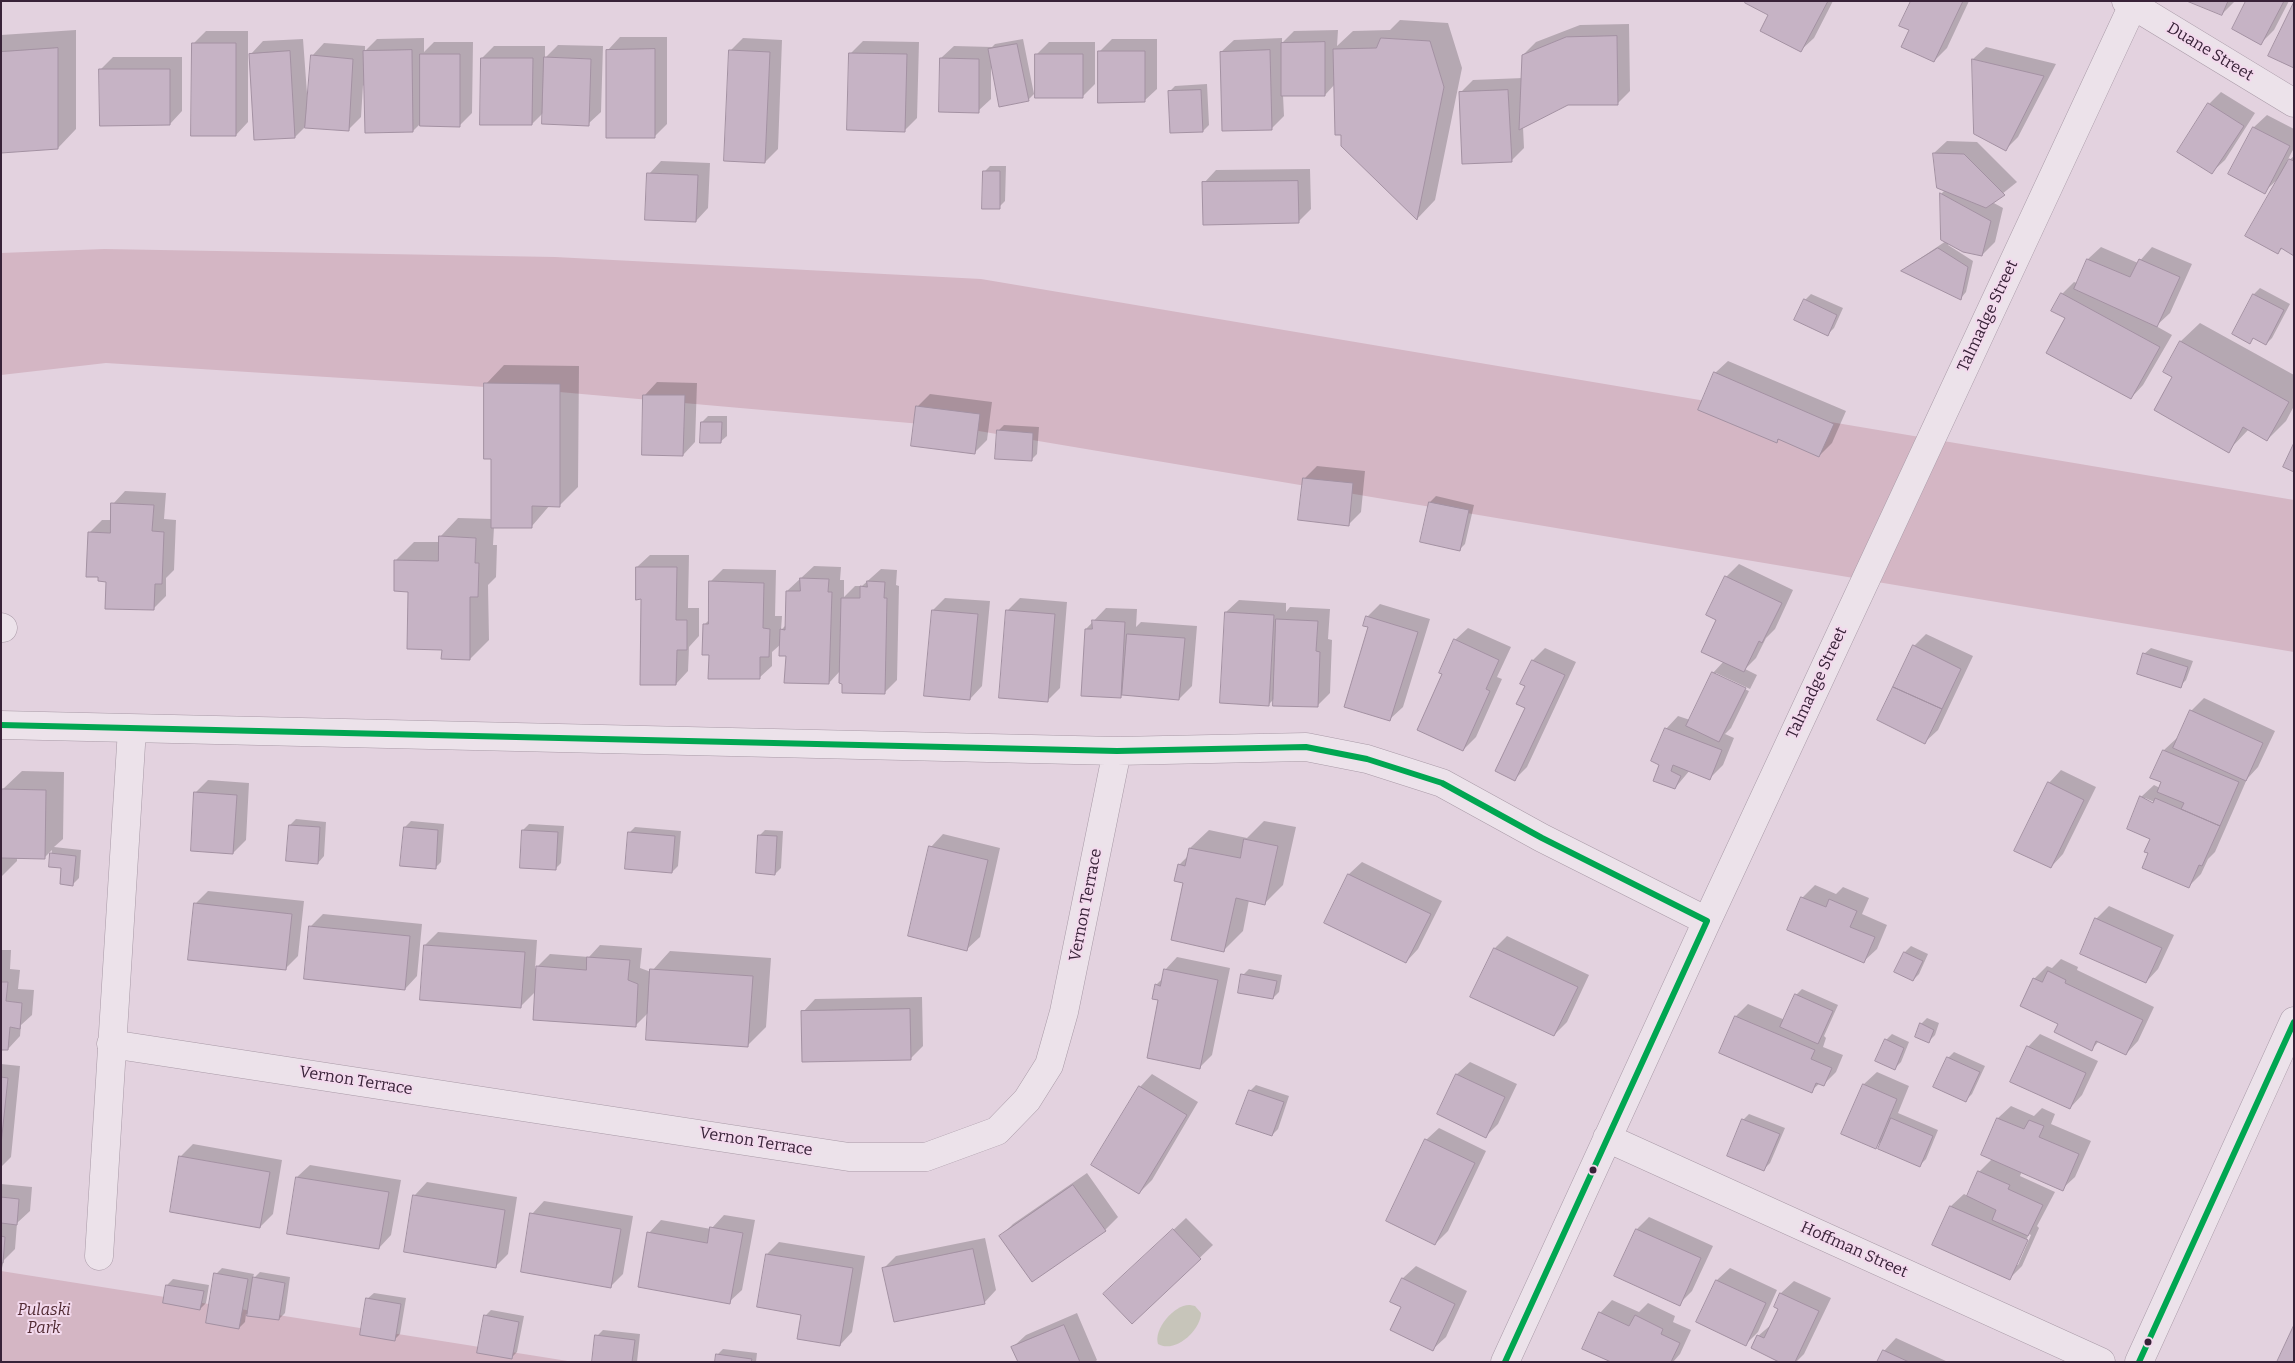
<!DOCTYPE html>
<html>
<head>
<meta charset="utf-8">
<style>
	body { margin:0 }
	#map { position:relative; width:2295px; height:1363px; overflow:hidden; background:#e3d2df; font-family:Bitter,serif }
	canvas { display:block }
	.frame { position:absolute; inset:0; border:2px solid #382238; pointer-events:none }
</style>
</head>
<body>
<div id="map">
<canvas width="2295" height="1363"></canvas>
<div class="frame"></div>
</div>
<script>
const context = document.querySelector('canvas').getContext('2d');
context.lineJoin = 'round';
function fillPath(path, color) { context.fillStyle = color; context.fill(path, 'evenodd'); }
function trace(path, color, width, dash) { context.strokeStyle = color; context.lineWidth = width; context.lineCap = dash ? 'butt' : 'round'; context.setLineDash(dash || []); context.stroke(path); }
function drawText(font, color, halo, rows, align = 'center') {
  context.font = font + ' Bitter,serif'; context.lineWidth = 4; context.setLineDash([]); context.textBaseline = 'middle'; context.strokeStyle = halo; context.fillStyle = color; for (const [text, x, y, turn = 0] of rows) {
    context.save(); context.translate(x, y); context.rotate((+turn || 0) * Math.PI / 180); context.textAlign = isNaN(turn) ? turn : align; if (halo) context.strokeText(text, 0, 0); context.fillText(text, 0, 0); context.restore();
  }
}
fillPath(new Path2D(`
	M104 249 555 257 981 279 2294 500V652L955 427 548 391 106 363 1 375V253Z
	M1 1271 574 1362H1Z`), '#d4b6c4');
fillPath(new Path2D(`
	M1190 1305 1195 1306 1201 1313C1201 1330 1175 1354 1158 1344 1153 1329 1175 1304 1190 1305Z`), '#c7c5ba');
fillPath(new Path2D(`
	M1748 1H1833L1814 38 1801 50 1770 14Z
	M1912 1H1969L1947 48 1934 61 1910 29Z
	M2191 1H2235L2222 14Z
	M2248 1H2289L2274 30 2261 43Z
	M1400 20 1448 23 1462 68 1435 200 1417 219 1335 84 1325 95H1283L1284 116 1271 129 1221 52 1234 40 1282 38V43L1294 31 1338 30 1337 46 1353 31 1390 30Z
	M1629 24 1630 91 1617 104H1567L1523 127 1524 148 1511 161 1460 93 1473 80 1523 78V55L1536 42 1580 25Z
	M76 30V129L58 148 1 152V35Z
	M206 31H248V122L236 135 193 44Z
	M620 37H667V124L654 137 608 50Z
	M424 38V52L434 42H473L472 113 460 125 421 123 413 131 363 85 361 117 348 130 307 125 295 137 251 54 263 41 303 39 308 107 312 56 324 43 365 46V51L377 39Z
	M743 38 782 40 778 149 765 162 730 51Z
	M1023 39 1034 94 1028 100 991 67V99L978 111 941 58 954 46 992 47 995 44Z
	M1112 39H1157V89L1144 101 1100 51Z
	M863 41 919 42 917 118 904 131 850 54Z
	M1049 42H1095V84L1082 97 1036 55Z
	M558 45 603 46 601 112 588 124 544 112 532 124 482 58 494 46H545V58Z
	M1986 47 2056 64 2018 137 2006 149 1975 133 1973 59Z
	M113 57H182V111L170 124 100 70Z
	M1207 84 1209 125 1203 131 1169 92 1175 86Z
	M2221 92 2255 113 2225 160 2212 172 2209 104Z
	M2267 115 2294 129V148L2286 163 2294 156V254L2283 248 2277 253 2279 178 2264 192 2229 174 2254 127Z
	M1947 141 1977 142 2017 182 1992 202 2003 208 1995 242 1982 255 1949 243 1948 245 1973 261 1966 292 1961 298 1903 270 1946 241 1942 239V193L1945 190 1934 153Z
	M661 161 710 163 708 208 696 221 649 174Z
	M990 166H1006L1005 201 999 207 984 172Z
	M1310 169 1311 209 1298 222 1204 183 1216 170Z
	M2101 247 2138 263 2152 247 2192 264 2170 313 2156 326 2172 335 2143 385 2131 398 2067 318 2062 294 2074 282 2077 283 2088 259Z
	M2260 288 2290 304 2272 338 2266 344 2254 337 2250 342 2233 333 2254 294Z
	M1811 294 1843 308 1834 328 1828 334 1805 300Z
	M2200 323 2294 375V406L2286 421 2267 440 2249 429 2228 451 2174 376 2164 372 2181 341Z
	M1728 361 1846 411 1832 443 1819 456 1780 438 1777 441 1715 373Z
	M504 365 579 366 578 487 560 505H550L532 526 494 527 493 545H497L496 577 488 585 489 640 470 659 443 649 409 591 396 560 414 542H440V537L458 518 493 519 492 457 486 384Z
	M657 382 697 383 695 442 683 455 645 395Z
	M930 394 992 402 987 440 974 453 917 407Z
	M708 416H727V436L720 442 702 422Z
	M1004 425 1039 427 1037 454 1031 460 998 431Z
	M1317 466 1365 471 1361 512 1348 525 1300 519 1305 478Z
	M125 491 166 493 164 519 176 520 174 570 166 578V596L153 609 99 576 89 533 102 520H112L113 504Z
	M1436 496 1474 505 1465 544 1459 550 1422 542 1430 502Z
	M650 555H689L688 608H699V636L689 647 688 671 676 684 643 598 637 567Z
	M1739 564 1793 590 1775 629 1766 638 1756 658 1745 669 1757 675 1750 689 1716 673V676L1749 691 1731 728 1725 734 1734 738 1723 765 1710 778 1690 770 1675 788 1661 764 1666 729 1678 716 1690 720 1713 673 1724 661 1718 619 1726 577Z
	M814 566 841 567 840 580H844V597L855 586H862L881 569 897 570 896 585 899 586 897 680 884 693 843 683 840 671 829 683 781 644 772 652V666L759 678 710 654 704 625 710 619V582L723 569 776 570 775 616H782L781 630 786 625 787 591Z
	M945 598 990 601 982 686 970 699 933 610Z
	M1020 598 1067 602 1060 688 1047 701 1007 611Z
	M1239 600 1286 603V612L1290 607 1330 609 1328 639 1332 640 1330 693 1317 706 1274 699 1268 705 1226 612Z
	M1380 604 1430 619 1403 707 1390 719 1367 617Z
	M1106 608 1137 609 1136 627 1141 622 1197 626 1192 686 1179 699 1123 694 1120 697 1086 629Z
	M1468 628 1511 647 1497 677 1502 679 1476 737 1463 750 1444 673 1455 640Z
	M1926 634 1973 656 1938 730 1925 742 1914 646Z
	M1545 648 1576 662 1527 767 1515 779 1526 708V686L1533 660Z
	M2151 648 2193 661 2186 680 2180 686 2144 654Z
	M2204 698 2275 731 2258 767 2247 779 2215 852 2208 859 2201 874 2188 887 2150 852 2151 838 2141 797 2154 785 2160 788 2163 782 2152 777 2164 750 2177 738 2179 739 2191 711ZM2145 798 2159 804 2158 806 2145 800Z
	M2061 770 2096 787 2063 854 2051 867 2049 783Z
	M22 771 64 772 63 839 54 847 81 850 79 878 73 884 63 867 50 866 52 850 44 858 17 857V861L1 877 3 789Z
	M208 780 249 783 246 840 233 853 195 793Z
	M296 819 326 822 324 856 318 863 290 825Z
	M411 821 444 824 441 862 435 868 405 827Z
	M1264 821 1296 827 1283 885 1265 903 1249 900 1243 931 1224 950 1184 882 1179 865 1189 855 1190 848 1209 830 1247 838Z
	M529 824 564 826 561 863 555 869 523 830Z
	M635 827 681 831 678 866 672 872 629 833Z
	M765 830 783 831 781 868 775 874 759 836Z
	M943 834 1000 848 980 937 967 949 931 847Z
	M1362 862 1442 901 1418 949 1406 962 1325 923 1349 874Z
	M1815 885 1836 894 1843 887 1869 898 1862 914 1887 925 1877 949 1864 961 1802 898Z
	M208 891 304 901 298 956 285 969 196 903Z
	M2109 906 2174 935 2158 969 2146 982 2081 953 2096 919Z
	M323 914 422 924 417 976 405 989 310 927Z
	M438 932 537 940 535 969 550 954 589 957 600 945 642 948 640 968 651 972 670 951 771 958 766 1027 747 1046 649 1012 635 1026 536 991 521 1006 425 945Z
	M1507 936 1589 975 1567 1022 1554 1035 1495 948Z
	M1911 946 1928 954 1919 974 1913 980 1896 972 1905 952Z
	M1 950H11L10 969 20 970 18 989 34 990 32 1015 21 1025 20 1036 8 1049 1 1048Z
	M1177 957 1230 968 1212 1055 1200 1067 1160 999 1156 985 1163 978 1165 970Z
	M2061 959 2078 967 2077 970 2154 1007 2138 1041 2126 1054 2099 1041 2092 1049 2034 979 2047 966 2052 968Z
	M1249 969 1282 975 1279 992 1273 998 1243 975Z
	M1802 989 1838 1005 1824 1036 1826 1038 1823 1047 1843 1055 1836 1072 1823 1085 1820 1083 1811 1091 1720 1052 1736 1016 1748 1004 1785 1020 1796 995Z
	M922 997 923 1046 910 1059 803 1012 815 999Z
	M1927 1018 1939 1023 1935 1035 1929 1041 1921 1024Z
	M1892 1034 1909 1042 1901 1062 1895 1068 1886 1040Z
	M2040 1034 2098 1061 2082 1095 2070 1108 2028 1047Z
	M1954 1052 1985 1066 1972 1094 1966 1100 1948 1058Z
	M1470 1062 1517 1084 1498 1124 1485 1137 1438 1114 1457 1074Z
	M1 1064 20 1066 11 1157 1 1167Z
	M1877 1072 1909 1086 1898 1113 1938 1130 1926 1159 1920 1165 1883 1140 1875 1147 1842 1133 1864 1084Z
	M1152 1074 1198 1102 1152 1180 1139 1193 1140 1087Z
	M1256 1085 1289 1096 1278 1129 1272 1135 1250 1091Z
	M2011 1106 2034 1116 2042 1108 2055 1114 2051 1124 2091 1141 2075 1177 2062 1189 2022 1171 2020 1176 2055 1192 2037 1226 2039 1228 2022 1266 2010 1278 1951 1206 1964 1194 1968 1196 1979 1172 1993 1158 1983 1154 1998 1118ZM2029 1234 2031 1235 2018 1265H2015Z
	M1749 1114 1785 1128 1770 1163 1764 1169 1743 1120Z
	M1439 1128 1486 1151 1448 1231 1435 1244 1426 1140Z
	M193 1144 282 1160 273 1214 260 1227 180 1157Z
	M310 1165 401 1180 391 1235 379 1248 289 1233 297 1177Z
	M1087 1173 1118 1217 1105 1230 1001 1236 1013 1224Z
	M427 1182 517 1197 508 1254 495 1267 405 1251 415 1195Z
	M1 1184 32 1187 30 1211 17 1223 15 1249 4 1260 1 1272Z
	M544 1201 633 1216 623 1274 611 1286 532 1214Z
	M724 1215 755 1220 742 1290 729 1302 649 1233 661 1220 711 1229Z
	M1649 1217 1713 1246 1692 1291 1679 1304 1637 1229Z
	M1186 1218 1213 1245 1132 1323 1118 1282Z
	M985 1238 996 1290 984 1303 884 1268 896 1256Z
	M779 1242 865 1256 852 1332 840 1345 803 1314 767 1254Z
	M1416 1266 1467 1291 1446 1337 1433 1349 1403 1307 1392 1302 1403 1278Z
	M222 1268 254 1274 252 1280 260 1272 290 1277 285 1313 279 1319 246 1314 245 1322 239 1328 216 1274Z
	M1730 1268 1777 1290 1758 1332 1746 1344 1697 1322 1717 1280Z
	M173 1279 209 1285 206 1303 200 1309 164 1302 167 1285Z
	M1794 1281 1831 1298 1804 1354 1796 1362H1782L1758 1336 1772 1324 1780 1308 1775 1306 1781 1293Z
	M374 1293 406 1298 400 1334 394 1340 367 1299Z
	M1612 1300 1639 1312 1648 1303 1675 1316 1673 1322 1691 1330 1680 1354 1673 1362H1614L1600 1313Z
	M491 1310 524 1316 517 1352 511 1358 485 1316Z
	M1077 1313 1097 1360 1095 1362H1019L1013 1347 1026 1335Z
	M603 1330 640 1334 637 1362H593L597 1336Z
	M1896 1338 1948 1362H1879L1884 1351Z
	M723 1349 757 1353 756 1362H716L717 1355Z`), '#0003');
const building = new Path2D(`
	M1746 1H1828L1801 52 1760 31 1768 15 1745 3Z
	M1911 1H1963L1934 62 1901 47 1909 30 1899 26Z
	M2187 1H2228L2222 15Z
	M2246 1H2284L2261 45 2232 29Z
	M2294 2V68L2268 56Z
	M1617 36 1618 105H1568L1519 130 1522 55 1566 37Z
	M1381 38 1430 41 1444 87 1417 220 1341 146V135H1335L1333 49 1376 48Z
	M1325 42V96H1281V43Z
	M192 43H236V136H191Z
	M1017 44 1029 101 999 107 988 49Z
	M58 48V149L1 153V52Z
	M655 49V138H606V50Z
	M412 50 413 132 365 133 363 51Z
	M729 50 770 52 765 163 724 161Z
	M1270 50 1272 130 1222 131 1220 52Z
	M290 51 295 138 254 140 249 54Z
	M1098 51H1145V102L1098 103Z
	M849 53 907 54 905 132 847 130Z
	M420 54H460V127L420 126Z
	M1035 54H1083V98H1035Z
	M311 55 353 59 349 131 305 128Z
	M544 57 591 59 589 126 542 124Z
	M481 58H533L532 125H480Z
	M940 58 979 59V113L939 112Z
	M1972 59 2044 76 2006 151 1974 134Z
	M99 69H170V125L100 126Z
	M1201 90 1203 132 1170 133 1168 91Z
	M1508 90 1512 162 1462 164 1459 92Z
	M2208 103 2244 126 2212 174 2177 152Z
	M2253 127 2290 146 2265 194 2228 174Z
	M1933 153 1964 154 2005 195 1986 208 1937 188Z
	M2289 159 2294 161V256L2281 248 2278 254 2245 236Z
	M983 171H1000V209H982Z
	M647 173 698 175 696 222 645 220Z
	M1298 181 1299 223 1203 225 1202 182Z
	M1940 193 1991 221 1982 256 1963 252 1941 240Z
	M1938 248 1968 267 1961 300 1901 271Z
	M2087 259 2130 277 2139 259 2180 277 2157 327 2074 289Z
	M2061 293 2160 347 2131 399 2046 353 2065 318 2051 311Z
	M2253 294 2284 310 2266 345 2253 338 2250 344 2232 334Z
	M1804 299 1837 315 1828 336 1794 320Z
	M2180 341 2289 402 2267 441 2243 427 2229 453 2154 410 2172 377 2163 372Z
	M1714 372 1834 424 1819 457 1778 439 1777 443 1698 410Z
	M484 383 560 384V507L532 506V528H491V459H484Z
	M643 395H685L683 456 642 455Z
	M916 406 980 414 975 454 911 446Z
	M701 422H722L721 443H700Z
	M997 430 1033 433 1032 461 995 459Z
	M2294 443V472L2283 467Z
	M1303 478 1353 483 1349 526 1298 520Z
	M1429 502 1469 510 1460 551 1420 542Z
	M111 503 154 505 152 531 164 532 162 584H155L154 610 105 609 106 582 98 581V577H86L88 532 110 533Z
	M439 536 476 538 475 563H479L478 597H470V660L441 659 442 650 407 649 408 592 394 591V560L438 561Z
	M636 567H677L676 620H687V650H677L676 685H640L641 599 636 600Z
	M1725 576 1782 603 1762 643 1759 641 1744 672 1701 652 1716 620 1706 615Z
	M800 578 829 579 828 592H832L829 684 784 683 786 656H779L780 629 785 630 786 591H800Z
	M709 581 764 583 763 628 770 629 769 657H760V679H708L709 655H702L703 624H708Z
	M867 581 885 582 884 598H887L885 694 842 693V684L839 683 841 598H860V586L867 587Z
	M932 610 978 614 970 700 924 696Z
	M1006 610 1055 614 1048 702 999 698Z
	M1225 612 1274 615 1269 706 1220 703Z
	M1366 616 1418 632 1390 721 1344 707 1368 627 1363 626Z
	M1276 619 1318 621 1316 651 1320 652 1318 707 1273 706Z
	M1092 620 1125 622 1121 698 1081 696 1085 629H1092Z
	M1127 634 1185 638 1179 700 1122 695Z
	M1454 639 1499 660 1486 689 1490 691 1463 751 1417 730 1442 674 1439 673Z
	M1913 645 1961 669 1942 709 1893 687Z
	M2143 653 2188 667 2181 688 2137 674Z
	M1532 660 1565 675 1515 781 1495 771 1525 708 1516 704 1525 686 1520 684Z
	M1712 672 1746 688 1719 742 1686 726Z
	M1893 687 1942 709 1925 744 1877 720Z
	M2190 710 2263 743 2246 781 2173 748Z
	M1665 728 1722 750 1710 780 1673 765 1671 771 1681 776 1675 789 1653 781 1659 765 1651 761Z
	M2163 750 2239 782 2220 826 2181 809 2184 803 2157 792 2161 782 2150 778Z
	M2048 782 2084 800 2051 868 2014 851Z
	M2 789 46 790 45 859 1 858Z
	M194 792 237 795 233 854 191 851Z
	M2140 796 2153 803 2155 798 2220 826 2202 866 2199 865 2189 888 2142 868 2148 853 2144 852 2150 839 2127 829Z
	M289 825 320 827 318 864 286 861Z
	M404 827 438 830 436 869 400 866Z
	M522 830 558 832 556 870 520 868Z
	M628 832 675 836 672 873 625 869Z
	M758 835 777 836 775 875 756 873Z
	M1244 839 1278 846 1265 905 1236 898 1224 952 1171 940 1183 883 1174 881 1178 864 1185 866 1189 848 1240 858Z
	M929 846 988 860 967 951 908 936Z
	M50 853 76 856 73 886 60 884 61 868 49 867Z
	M1348 874 1431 914 1406 963 1324 923Z
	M1801 897 1826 907 1829 899 1857 911 1850 927 1875 937 1864 963 1787 930Z
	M194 903 292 914 286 970 188 960Z
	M2095 918 2162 948 2146 983 2080 954Z
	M309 926 410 936 405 990 304 979Z
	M424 945 525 952 521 1008 420 1000Z
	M1494 948 1578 987 1554 1036 1470 997Z
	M1904 952 1923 961 1913 981 1894 972Z
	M587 957 630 960 628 980 638 984 636 1027 533 1020 536 966 586 970Z
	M650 969 753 976 748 1047 646 1040Z
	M1164 969 1218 980 1200 1069 1147 1058 1158 1000 1152 999 1155 984 1160 986Z
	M2048 971 2066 980 2065 983 2143 1020 2126 1055 2096 1041 2092 1051 2054 1032 2058 1024 2020 1006 2033 978 2042 982Z
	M1241 974 1277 981 1273 999 1238 993Z
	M1 982H8L6 1001 22 1003 20 1029 10 1027 8 1050H1Z
	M1795 994 1833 1011 1818 1044 1780 1027Z
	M910 1009 911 1060 802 1062 801 1011Z
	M1735 1016 1815 1050 1811 1059 1832 1068 1824 1086 1816 1083 1812 1093 1719 1053Z
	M1920 1023 1934 1030 1929 1043 1915 1037Z
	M1885 1039 1904 1048 1895 1070 1875 1061Z
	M2027 1046 2086 1073 2070 1109 2010 1082Z
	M1947 1057 1980 1072 1966 1102 1933 1087Z
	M1456 1074 1505 1097 1486 1138 1437 1114Z
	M1 1077 8 1078 1 1145Z
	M1863 1084 1897 1099 1876 1149 1841 1134Z
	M1139 1086 1187 1115 1139 1194 1091 1165Z
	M1249 1090 1284 1102 1272 1136 1236 1124Z
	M1891 1118 1933 1136 1920 1167 1878 1149Z
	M1997 1118 2024 1129 2029 1120 2044 1126 2039 1137 2079 1154 2063 1191 1981 1155Z
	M1742 1119 1780 1134 1764 1171 1727 1156Z
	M1425 1139 1475 1163 1435 1245 1386 1221Z
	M179 1156 270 1172 260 1228 170 1212Z
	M1978 1171 2010 1185 2008 1189 2043 1205 2028 1236 1992 1220 1996 1210 1967 1196Z
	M296 1177 389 1192 379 1249 287 1234Z
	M1073 1185 1106 1231 1032 1282 999 1236Z
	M413 1195 505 1210 496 1268 404 1252Z
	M1 1197 19 1199 17 1225 1 1223Z
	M1950 1206 2028 1240 2010 1280 1932 1245Z
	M530 1213 621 1229 611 1288 521 1272Z
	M710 1227 743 1233 730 1304 638 1287 647 1232 707 1243Z
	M1173 1229 1201 1259 1132 1324 1103 1294Z
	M1636 1229 1701 1258 1680 1306 1614 1276Z
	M1 1236 5 1237 3 1263H1Z
	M973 1249 985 1304 894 1322 882 1268Z
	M766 1254 853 1268 840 1346 797 1339 801 1315 757 1307Z
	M214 1273 248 1279 239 1329 206 1323Z
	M253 1277 285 1283 279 1320 247 1316Z
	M1402 1278 1455 1304 1433 1351 1390 1330 1401 1307 1390 1302Z
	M1716 1280 1766 1303 1746 1346 1696 1322Z
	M166 1285 204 1291 200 1310 163 1303Z
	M1780 1293 1819 1311 1795 1362H1779L1751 1348 1757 1335 1764 1338 1778 1309 1774 1307Z
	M366 1298 401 1304 395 1341 360 1335Z
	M1599 1312 1629 1326 1635 1315 1663 1329 1661 1334 1680 1343 1671 1362H1611L1582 1349Z
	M484 1315 519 1322 512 1359 477 1353Z
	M1064 1325 1080 1362H1018L1011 1347Z
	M2294 1325V1362H2277Z
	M595 1335 635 1340 632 1362H592Z
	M1883 1350 1909 1362H1877Z
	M716 1354 752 1359 751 1362H715Z`);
fillPath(building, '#c6b3c5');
trace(building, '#a391a2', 1);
const minor = new Path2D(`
	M2126 1 2294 103
	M1 627 3 628
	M1 725 1117 751 1306 747 1367 759 1442 783 1542 838 1707 921
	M111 1044 849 1157H926L997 1131 1027 1100 1049 1065 1064 1012 1117 751
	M1607 1138 2101 1362
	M99 1256 132 729
	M1505 1362 1707 921 2133 5
	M2139 1362 2294 1021`);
trace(minor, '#a99aa7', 29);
trace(minor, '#ece2ea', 28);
trace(new Path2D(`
	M1 725 1117 751 1306 747 1367 759 1442 783 1542 838 1707 921 1505 1362
	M2139 1362 2294 1022`), '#00a651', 6);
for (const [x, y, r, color] of [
	[1593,1170,4.5,"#382238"],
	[2148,1342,4.5,"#382238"]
]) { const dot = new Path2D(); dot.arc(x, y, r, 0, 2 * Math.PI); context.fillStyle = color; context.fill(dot); trace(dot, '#f3d9ed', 2); }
drawText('16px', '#382238', '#f3d9ed', [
	["Duane Street",2210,52,31],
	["Talmadge Street",1988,316,-65],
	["Talmadge Street",1817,683,-65],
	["Vernon Terrace",1086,905,-79],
	["Vernon Terrace",356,1081,9],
	["Vernon Terrace",756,1142,9],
	["Hoffman Street",1854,1250,24]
]);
drawText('italic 16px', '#522b34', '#f3d9ed', [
	["Pulaski",44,1311],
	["Park",44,1329]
]);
</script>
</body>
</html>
